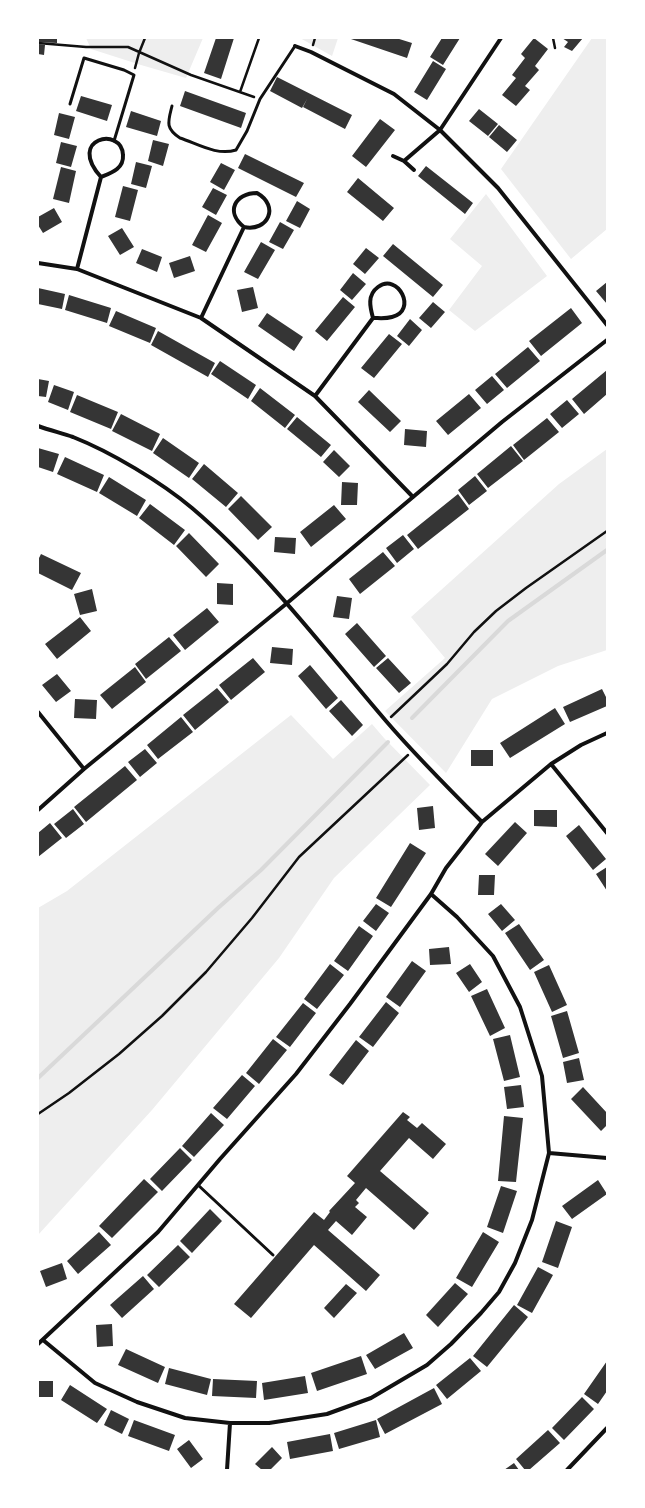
<!DOCTYPE html>
<html>
<head>
<meta charset="utf-8">
<style>
	body { margin:0 }
	#map { position:relative; width:645px; height:1508px; overflow:hidden; background:#fff; font-family:"IBM Plex Sans",sans-serif }
	canvas { display:block }
	.frame { position:absolute; inset:0; border:39px solid #fff; pointer-events:none }
</style>
</head>
<body>
<div id="map">
<canvas width="645" height="1508"></canvas>
<div class="frame"></div>
</div>
<script>
const context = document.querySelector('canvas').getContext('2d');
context.lineJoin = 'round';
function fillPath(path, color) { context.fillStyle = color; context.fill(path, 'evenodd'); }
function trace(path, color, width, dash) { context.strokeStyle = color; context.lineWidth = width; context.lineCap = dash ? 'butt' : 'round'; context.setLineDash(dash || []); context.stroke(path); }
fillPath(new Path2D(`
	M86 38H203L186 78 141 65 91 49Z
	M300 38H338L332 56Z
	M592 38H607V229L571 259 501 169Z
	M486 194 547 276 475 331 449 310 482 266 450 239Z
	M607 449V650L558 666 492 699 446 773 385 711 445 658 411 617 559 484Z
	M291 715 333 759 372 724 384 738 430 785 334 878 279 958 152 1110 38 1235V908L67 891Z`), '#eee');
trace(new Path2D(`
	M412 718 508 621 607 550
	M38 1078 218 908 261 870 388 742`), '#d9d9d9', 4);
fillPath(new Path2D(`
	M38 38H57V43L38 42Z
	M216 38H234L221 79 204 73Z
	M348 38H396L412 43 407 58Z
	M442 38H460L443 65 430 57Z
	M534 38 548 49 535 66 539 70 525 86 530 90 516 106 502 95 516 78 512 75 525 58 521 54Z
	M562 38H583L572 51 564 47 568 42Z
	M38 44 45 45 44 55 38 54Z
	M433 61 446 69 427 100 414 92Z
	M277 77 352 115 345 129 303 107 307 99 302 108 270 91Z
	M185 91 246 113 241 128 180 106Z
	M81 96 112 105 107 121 76 111Z
	M479 109 498 124 488 136 469 121Z
	M131 111 161 121 157 136 126 127Z
	M59 113 75 117 69 139 54 135Z
	M380 119 395 130 366 167 352 156Z
	M499 125 517 140 507 152 489 137Z
	M153 140 169 144 163 166 148 161Z
	M61 142 77 146 71 167 56 163Z
	M245 154 304 183 296 197 238 168Z
	M136 162 152 166 146 188 131 184Z
	M221 163 235 170 224 190 210 182Z
	M426 166 473 203 465 214 418 176Z
	M61 167 76 171 69 203 53 199Z
	M358 178 394 208 383 221 347 192Z
	M123 186 138 190 130 221 115 217Z
	M213 188 227 195 216 215 202 207Z
	M297 201 310 209 300 228 286 221Z
	M54 208 62 222 43 233 38 225V217Z
	M208 215 222 223 206 252 192 245Z
	M280 222 294 230 283 249 269 242Z
	M122 228 134 247 120 255 108 236Z
	M261 242 275 250 258 279 244 272Z
	M393 244 443 285 433 297 383 256Z
	M366 248 379 258 365 274 353 264Z
	M142 249 162 257 157 272 136 263Z
	M190 256 195 271 174 278 169 263Z
	M353 273 366 284 352 300 340 290Z
	M607 282V304L596 291Z
	M253 287 258 308 242 312 237 290Z
	M38 288 65 294 62 309 38 304Z
	M69 295 111 308 107 323 65 310Z
	M343 297 355 307 327 341 315 331Z
	M433 302 445 312 431 328 419 318Z
	M571 308 582 323 541 356 529 341Z
	M116 311 156 328 150 343 109 326Z
	M267 313 303 337 294 351 258 326Z
	M410 319 422 330 409 346 397 336Z
	M158 331 215 363 208 377 151 345Z
	M389 334 402 344 374 378 361 368Z
	M528 347 540 361 507 388 495 374Z
	M220 361 256 385 248 399 211 374Z
	M607 370V394L584 414 572 399Z
	M492 376 504 390 487 404 475 390Z
	M38 379 49 381 46 397 38 396Z
	M54 385 74 392 68 410 48 402Z
	M260 388 295 415 285 428 251 401Z
	M369 390 401 421 390 432 358 402Z
	M469 394 481 408 448 435 436 421Z
	M77 395 118 412 111 429 70 412Z
	M567 400 579 414 562 428 550 414Z
	M121 414 160 434 152 451 112 431Z
	M297 417 331 445 321 457 287 429Z
	M547 418 559 432 524 460 513 445Z
	M405 429 427 431 426 447 404 445Z
	M163 438 199 463 189 478 153 453Z
	M511 446 523 461 488 488 477 474Z
	M38 448 59 454 53 472 38 467Z
	M334 450 350 466 339 477 323 462Z
	M65 457 104 475 97 492 57 474Z
	M204 464 238 493 226 507 192 479Z
	M475 476 487 491 469 505 458 490Z
	M109 477 146 500 137 516 99 493Z
	M342 482 358 483 357 505H341Z
	M458 494 469 509 418 549 407 535Z
	M241 496 272 527 258 540 228 509Z
	M150 504 185 530 174 545 139 518Z
	M334 505 346 519 311 547 300 532Z
	M189 533 219 564 206 577 176 546Z
	M403 535 414 549 397 563 386 548Z
	M275 537 296 538 295 554 274 552Z
	M383 552 395 566 360 594 349 579Z
	M41 554 81 573 72 590 38 573V560Z
	M217 583 233 584V605L217 604Z
	M92 589 97 611 80 615 74 594Z
	M337 596 352 598 349 619 333 617Z
	M207 608 219 622 185 650 173 635Z
	M80 617 91 631 57 659 45 644Z
	M357 623 386 656 374 667 345 634Z
	M169 637 181 651 146 679 135 664Z
	M272 647 293 649 292 665 270 663Z
	M253 658 265 672 231 700 219 685Z
	M388 658 411 683 399 693 376 668Z
	M310 665 338 698 326 709 298 676Z
	M135 667 146 682 112 709 100 695Z
	M57 674 71 691 56 702 42 685Z
	M217 688 229 702 195 730 183 715Z
	M602 689 607 699V706L570 722 563 707Z
	M75 699 97 700 96 719 74 718Z
	M341 700 363 725 352 736 329 711Z
	M555 708 565 724 510 758 500 743Z
	M181 717 193 732 158 759 147 745Z
	M145 749 157 763 140 777 128 762Z
	M471 750H493V766H471Z
	M125 766 137 780 86 822 74 807Z
	M433 806 435 828 419 830 417 808Z
	M73 809 84 824 66 838 54 824Z
	M534 810H557V827L534 826Z
	M515 822 527 833 498 866 485 854Z
	M50 823 62 838 38 857V833Z
	M579 825 606 859 593 870 566 836Z
	M410 843 426 853 391 907 376 898Z
	M607 867V891L596 874Z
	M479 875H495L494 895H478Z
	M376 904 389 913 376 931 363 921Z
	M501 904 515 920 502 931 488 914Z
	M519 924 544 960 530 970 505 933Z
	M359 926 373 936 348 971 334 961Z
	M449 947 451 964 430 965 429 949Z
	M412 961 426 971 400 1007 386 997Z
	M330 964 344 975 317 1009 304 999Z
	M470 964 482 982 469 992 456 973Z
	M549 965 567 1005 552 1012 534 972Z
	M487 989 505 1028 490 1036 471 996Z
	M386 1002 399 1013 373 1047 359 1037Z
	M303 1003 316 1013 290 1047 276 1037Z
	M567 1011 579 1053 563 1058 551 1016Z
	M510 1035 520 1077 504 1081 493 1039Z
	M273 1039 287 1050 259 1084 246 1073Z
	M356 1040 369 1051 343 1085 329 1075Z
	M579 1058 584 1080 567 1083 563 1062Z
	M242 1075 255 1086 227 1119 213 1108Z
	M521 1085 524 1107 507 1109 504 1087Z
	M583 1087 607 1113V1125L601 1131 571 1099Z
	M403 1112 410 1117 407 1120 417 1128 422 1123 446 1144 433 1159 409 1138 380 1171 429 1213 414 1230 366 1188 356 1200 359 1203 355 1207 367 1217 352 1235 336 1221 328 1230 380 1275 366 1291 314 1245 251 1318 234 1304 314 1212 324 1220 330 1212 329 1211 355 1183 347 1176Z
	M211 1113 224 1125 194 1157 182 1146Z
	M504 1116 523 1118 516 1182 498 1181Z
	M180 1148 192 1160 162 1191 150 1179Z
	M144 1179 158 1192 112 1238 99 1226Z
	M598 1180 607 1194 572 1219 562 1206Z
	M501 1186 517 1191 503 1233 487 1227Z
	M210 1209 222 1221 192 1253 180 1241Z
	M556 1221 572 1227 558 1268 542 1262Z
	M99 1232 111 1245 78 1274 67 1261Z
	M483 1232 499 1242 472 1287 456 1278Z
	M178 1245 190 1257 159 1287 147 1275Z
	M62 1263 67 1279 46 1287 40 1271Z
	M538 1267 553 1275 532 1313 517 1305Z
	M143 1276 154 1289 122 1318 110 1305Z
	M455 1283 468 1294 438 1327 426 1315Z
	M346 1284 357 1293 334 1318 324 1308Z
	M514 1305 528 1317 487 1367 473 1356Z
	M112 1324 113 1346 97 1347 96 1325Z
	M404 1333 413 1348 375 1369 366 1355Z
	M126 1349 165 1367 158 1383 118 1365Z
	M361 1356 367 1374 317 1391 311 1373Z
	M470 1358 481 1371 447 1399 436 1385Z
	M607 1361V1391L598 1404 584 1394Z
	M169 1368 211 1379 207 1395 165 1384Z
	M305 1376 308 1393 264 1400 262 1383Z
	M213 1379 257 1381 256 1398 212 1396Z
	M38 1381H53V1397H38Z
	M70 1385 107 1409 97 1423 61 1400Z
	M434 1388 442 1404 385 1434 377 1419Z
	M582 1397 594 1409 564 1440 552 1428Z
	M111 1410 129 1419 122 1434 104 1425Z
	M134 1420 175 1435 169 1451 128 1436Z
	M376 1420 380 1437 339 1449 334 1433Z
	M548 1430 560 1443 529 1470H525L516 1459Z
	M330 1434 333 1451 290 1459 287 1442Z
	M189 1440 203 1459 191 1468 177 1449Z
	M272 1447 282 1458 270 1470H262L255 1464Z
	M514 1463 519 1470H504Z`), '#353535');
trace(new Path2D(`
	M553 38 555 48
	M38 43 86 47H128L191 75 254 97
	M313 45 315 38
	M135 68 139 53 145 38
	M240 92 259 38
	M391 717 447 664 474 632 496 611 526 588 607 531
	M38 1114 69 1093 119 1054 162 1016 206 972 252 918 299 857 408 755`), '#111', 2.5);
trace(new Path2D(`
	M70 104 84 58 124 70 134 75 114 141
	M172 106C168 122 165 128 180 138 198 144 217 156 236 150L247 131 260 99 295 46
	M198 1185 273 1255`), '#111', 3);
trace(new Path2D(`
	M295 46 311 52 394 94 440 130 498 188 607 325
	M393 156 404 161 414 170
	M404 161 440 130 501 38
	M38 263 77 269 201 318 315 396 413 497
	M77 269 101 177C66 138 122 126 123 155 124 169 111 173 101 177
	M201 318 244 227C225 212 235 193 257 193 280 206 268 232 244 227
	M315 396 373 318C370 307 367 295 378 287 398 272 418 311 392 317 385 319 379 318 373 318
	M38 426C49 430 61 433 73 437 111 452 161 482 192 508 265 570 324 649 386 721 416 756 449 789 482 822
	M38 712 84 769
	M551 764 607 833
	M38 810 84 769 286 604 502 422 607 340
	M549 1153 607 1158
	M43 1340 95 1383 137 1402 185 1418 230 1423H269L327 1414 371 1398 427 1365 451 1344 481 1313 499 1292 515 1263 532 1220 549 1153 542 1076 520 1007 493 956 457 917 431 894
	M38 1344 158 1232 220 1159 296 1074 350 1004 431 894 446 868 482 822 551 764 581 745 607 733
	M227 1470 230 1423
	M567 1470 607 1428`), '#111', 4);
</script>
</body>
</html>
